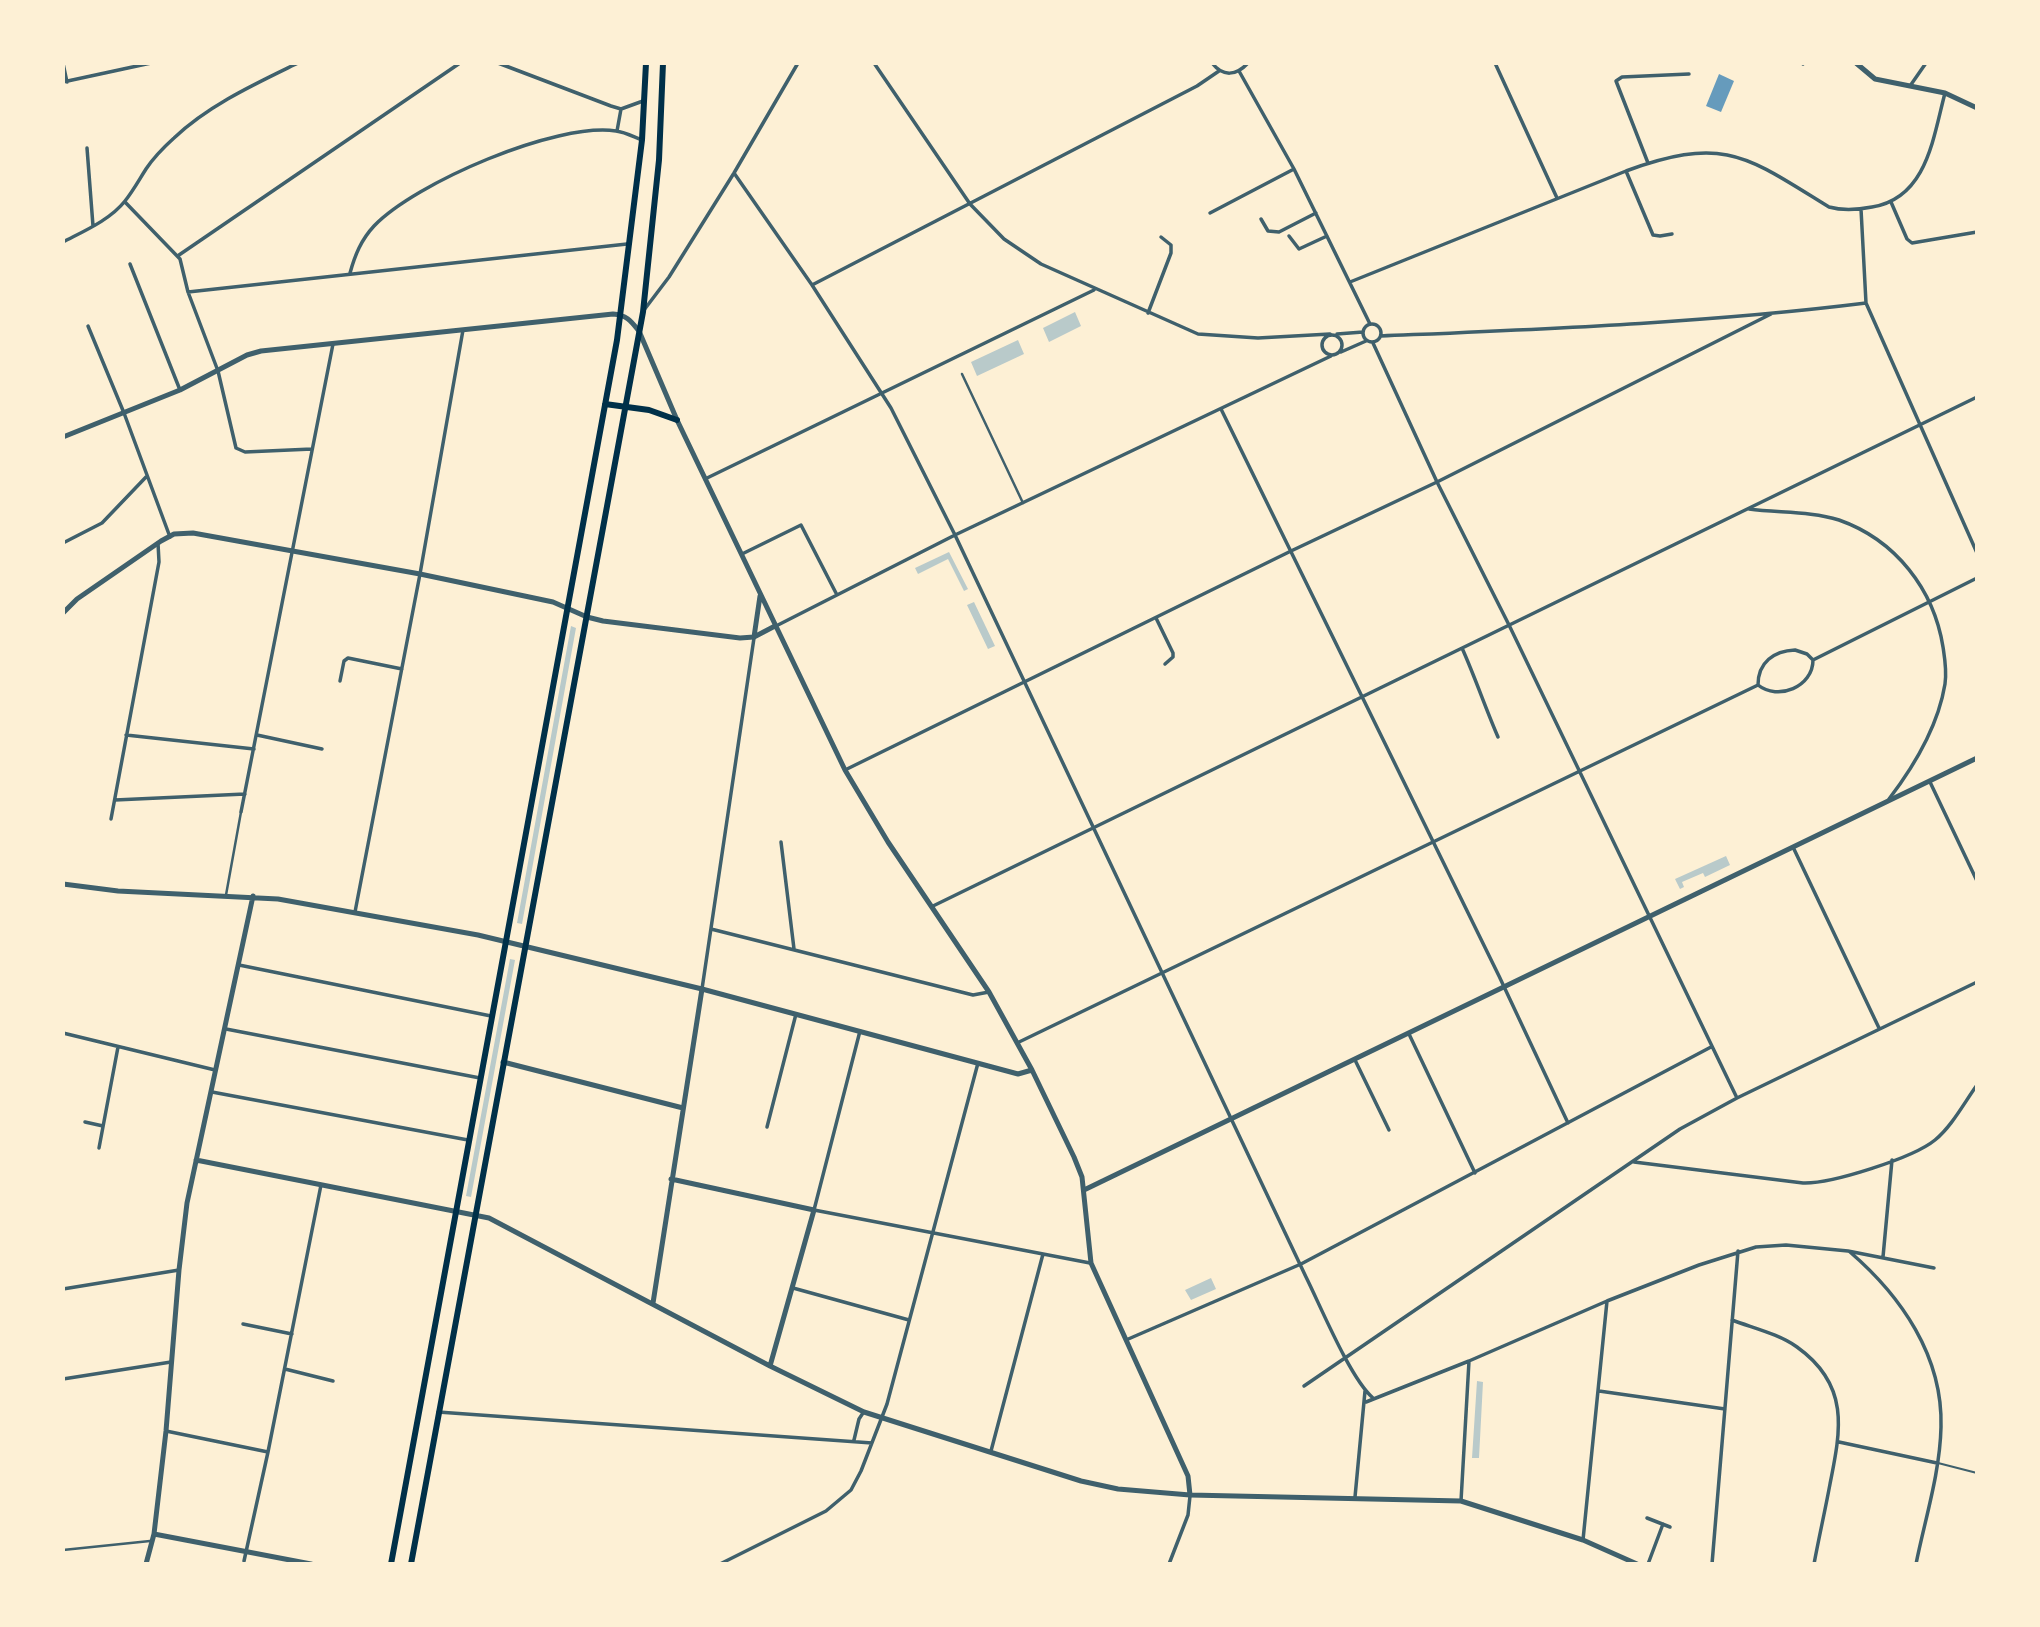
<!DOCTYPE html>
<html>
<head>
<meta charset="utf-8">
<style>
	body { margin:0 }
	#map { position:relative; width:2040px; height:1627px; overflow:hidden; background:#fdf0d5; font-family:"DM Sans",sans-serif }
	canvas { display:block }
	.frame { position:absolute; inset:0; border:65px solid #fdf0d5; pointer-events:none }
</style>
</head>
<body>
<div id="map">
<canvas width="2040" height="1627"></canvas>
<div class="frame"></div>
</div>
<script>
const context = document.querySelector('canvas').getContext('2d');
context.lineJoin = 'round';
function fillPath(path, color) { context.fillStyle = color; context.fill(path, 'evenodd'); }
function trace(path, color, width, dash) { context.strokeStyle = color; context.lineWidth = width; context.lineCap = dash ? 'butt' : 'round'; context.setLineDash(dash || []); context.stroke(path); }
fillPath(new Path2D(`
	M1075 312 1081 326 1049 342 1043 328Z
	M1018 340 1024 354 977 376 971 362Z
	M949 552 968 589 964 591 948 559 918 574 915 568Z
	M974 602 995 646 988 649 967 605Z
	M571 626 576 628 522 924 517 923Z
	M1726 856 1730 865 1705 877 1703 873 1682 882 1684 887 1680 889 1675 879Z
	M510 959 515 960 471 1197 466 1196Z
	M1211 1278 1216 1289 1191 1300 1185 1290Z
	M1477 1381 1483 1382 1479 1458H1472Z`), '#b9caca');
fillPath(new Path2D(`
	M1719 74 1734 81 1721 112 1706 106Z`), '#669bbc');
trace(new Path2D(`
	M1938 1463 1977 1473`), '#3f606c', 2);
trace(new Path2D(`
	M962 374 1023 503
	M226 895 241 812
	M63 1550 150 1541`), '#3f606c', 2.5);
trace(new Path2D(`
	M63 63 67 82
	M498 63 611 106 621 109 643 101
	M874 63 970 204 1004 239 1041 264 1198 334 1258 338 1330 334
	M1212 63C1223 77 1236 76 1248 63
	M1495 63 1557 198
	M1802 63 1803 64
	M1239 71 1294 169 1370 324
	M63 82 151 63
	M1910 86 1926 63
	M617 131 621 109
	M87 148 93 226
	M1648 163 1616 81 1622 77 1689 74
	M1626 171 1653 235 1660 236 1672 234
	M734 173 812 285 891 408 955 535 1306 1277C1321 1307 1350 1378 1373 1398
	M125 202 180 259 188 292 218 371 236 448 245 452 312 449
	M1891 202 1907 239 1912 243 1977 232
	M1861 209 1866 303 1977 553
	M1210 213 1294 169
	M1261 219 1268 231 1279 232 1316 213
	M1289 236 1299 249 1327 236
	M63 242C84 231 110 220 125 201 133 191 139 180 146 169 154 157 164 147 174 138 209 105 255 84 298 63
	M179 255 460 63
	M130 264 180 390
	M350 273C355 255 361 240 374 226 415 183 556 122 616 131 625 132 634 137 642 140
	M1350 282 1626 171C1725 135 1746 156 1829 207 1843 211 1857 210 1872 207 1927 198 1933 138 1945 93
	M812 285 1197 86 1219 71
	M188 292 627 244
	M644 310 669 277 734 173 798 63
	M1148 313 1171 253V245L1161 237
	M1363 333a9 9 0 1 1 18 0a9 9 0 1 1-18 0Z
	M88 326 124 413 170 537
	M1337 334 1363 332
	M1322 345a10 10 0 1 1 20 0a10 10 0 1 1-20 0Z
	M1381 336C1543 329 1705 323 1866 303
	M1373 343 1437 482 1509 625 1737 1098
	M1341 352 1366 341
	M1221 409 1499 976 1568 1123
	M705 479 1094 290
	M1749 509C1779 513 1811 511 1839 520 1896 540 1934 590 1943 647 1945 660 1947 671 1945 684 1938 727 1915 765 1889 799
	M63 543 102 523 146 477
	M742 554 801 525 837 595
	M1156 618 1173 653V657L1165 664
	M776 626 955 535 1331 356
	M1462 648C1475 677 1485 707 1498 737
	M1795 650 1807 654 1813 660C1813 687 1778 701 1758 685 1758 662 1774 651 1795 650Z
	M1813 660 1977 578
	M340 681 344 661 348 658 402 669
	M126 735 254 749
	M257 735 322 749
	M845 770 1291 551 1437 482 1771 314
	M1930 782 1977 881
	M115 800 245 794
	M241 812 333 344
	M111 819 159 562 158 543
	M781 842 794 949
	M1793 847 1879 1028
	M933 906 1977 397
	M355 912 420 574 463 330
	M711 929 973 995 989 992
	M239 965 491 1016
	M702 989 754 638
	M226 1029 480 1078
	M860 1031 814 1210 1090 1263
	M63 1033 215 1070
	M1409 1034 1475 1173
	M1017 1043 1758 685
	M1355 1060 1389 1130
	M212 1092 468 1140
	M85 1122 103 1126
	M767 1127 796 1014
	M99 1148 118 1047
	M1634 1162 1803 1183C1831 1184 1913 1158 1935 1140 1952 1126 1964 1103 1977 1085
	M1850 1252C1901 1296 1943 1356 1941 1427 1940 1473 1925 1519 1916 1564
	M1883 1257 1892 1160
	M793 1288 909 1320
	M63 1289 179 1270
	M1732 1320C1753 1328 1779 1334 1797 1347 1850 1385 1841 1429 1830 1484 1825 1511 1819 1537 1814 1564
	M243 1324 292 1334
	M1126 1340 1301 1264 1711 1047
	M285 1369 333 1381
	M63 1379 171 1362
	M1304 1386 1680 1129 1737 1098 1977 982
	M1599 1391 1725 1409
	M1366 1402 1469 1361 1607 1301 1699 1265 1756 1247 1786 1245 1848 1251 1934 1268
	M438 1412 872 1443
	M166 1431 268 1452
	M854 1440 859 1419 863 1413
	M1839 1442 1937 1463
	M991 1451 1043 1254
	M1355 1497 1365 1391
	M1461 1501 1469 1361
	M1647 1518 1670 1527
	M1583 1540 1607 1301
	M244 1561 268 1452 321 1185
	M720 1564 826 1511 851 1490 861 1471 887 1404 978 1063
	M1169 1564 1188 1515 1190 1496
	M1648 1564 1663 1524
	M1712 1564 1738 1251`), '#3f606c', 3.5);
trace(new Path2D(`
	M1856 63 1875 79 1945 93 1977 108
	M63 437 180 390 247 355 261 351 613 314C627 315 631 321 639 331L677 420 845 770 888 842 989 992 1032 1070 1074 1157 1082 1177 1091 1263 1188 1476 1190 1495
	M63 613 77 599 161 541 174 534 193 533 420 574 553 602 587 617 603 621 740 638 754 637 775 626
	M754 637 760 596
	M63 884 118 891 278 899 478 935 702 989 1018 1074 1032 1070
	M503 1062 683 1108
	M196 1160 489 1218 770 1366 864 1412 1081 1481 1118 1489 1190 1495 1461 1501 1583 1540 1637 1564
	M671 1179 814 1210 770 1366
	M1084 1190 1977 758
	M653 1303 702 989
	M154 1534 311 1564
	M146 1564 154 1534 166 1431 179 1270 187 1203 253 896`), '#3f606c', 5);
trace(new Path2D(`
	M605 404 649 410 677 420
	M391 1564 617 340 642 140 646 63
	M411 1564 643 312 659 160 663 63`), '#003049', 6);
</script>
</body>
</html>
